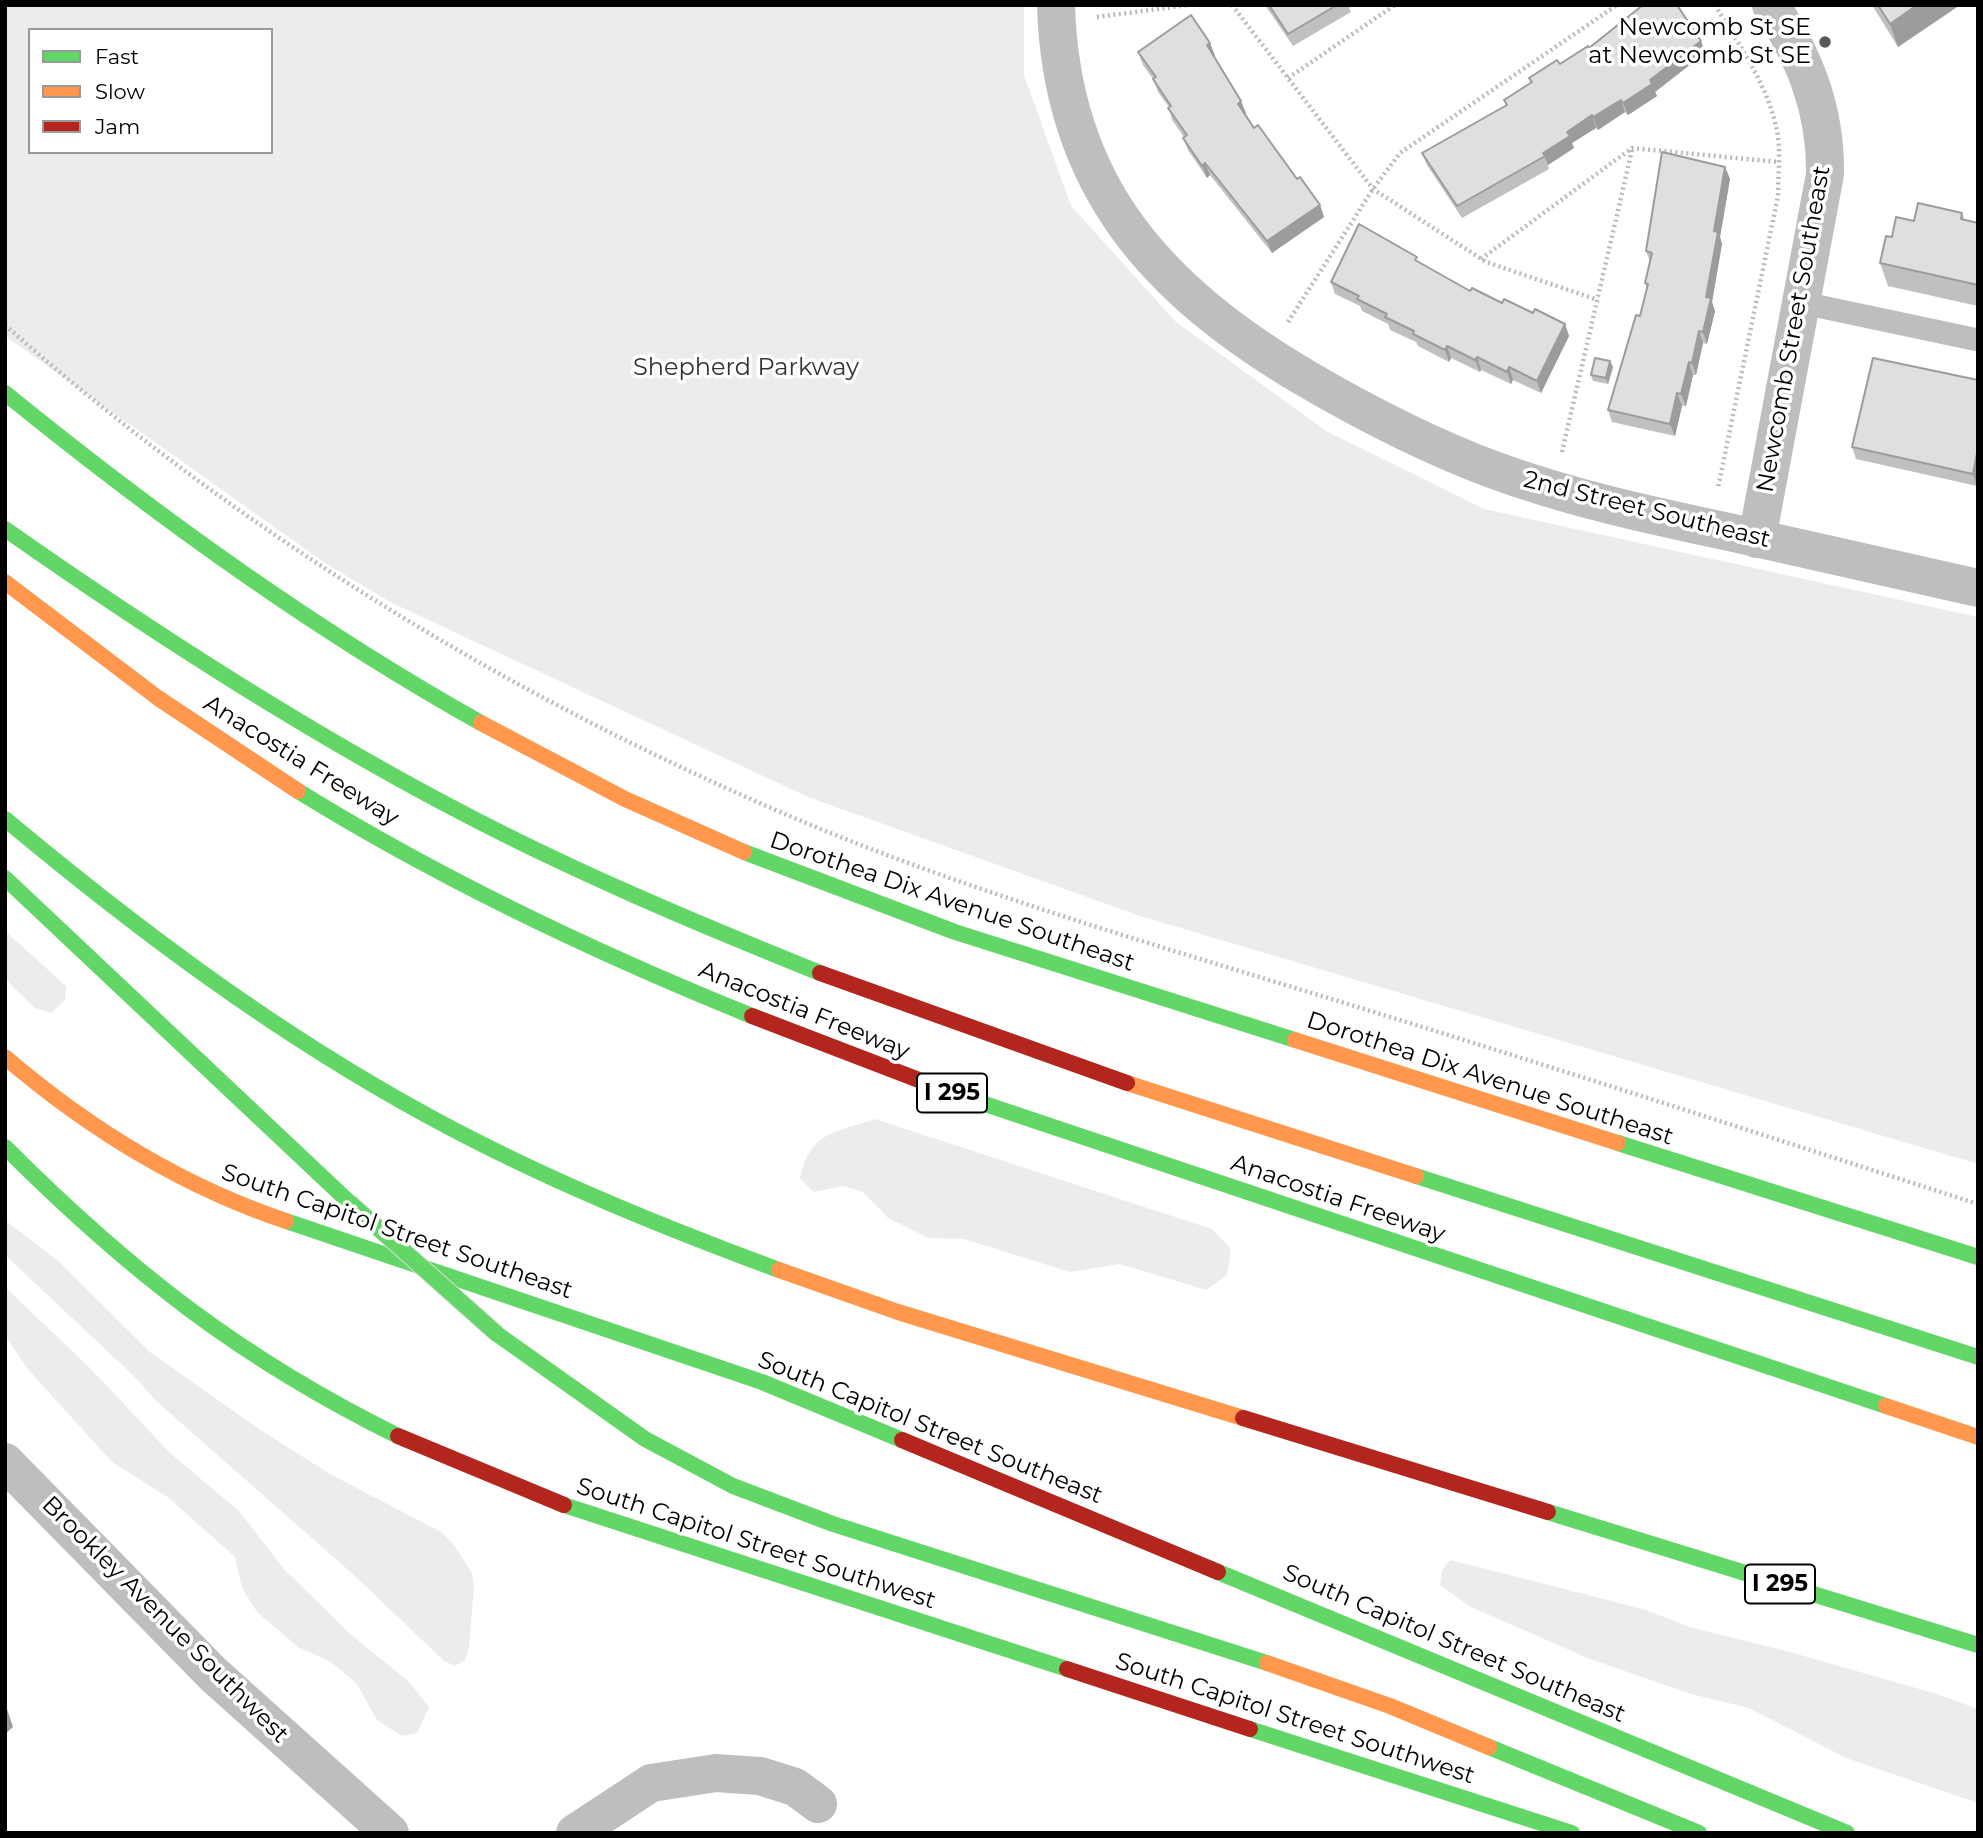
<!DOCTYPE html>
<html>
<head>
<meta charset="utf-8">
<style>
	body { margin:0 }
	#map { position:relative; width:1983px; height:1838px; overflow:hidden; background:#fff; font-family:Montserrat,sans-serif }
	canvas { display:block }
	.frame { position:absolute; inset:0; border:7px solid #000; pointer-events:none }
	.legend { position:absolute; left:28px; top:28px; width:245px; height:126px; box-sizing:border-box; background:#fff; border:2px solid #999; margin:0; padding:9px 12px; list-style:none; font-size:21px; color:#000 }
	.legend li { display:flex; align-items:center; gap:14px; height:35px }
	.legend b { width:35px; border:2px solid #999 }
</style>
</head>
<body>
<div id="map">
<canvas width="1983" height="1838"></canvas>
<div class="frame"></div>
<ul class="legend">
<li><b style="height:9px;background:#63d668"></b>Fast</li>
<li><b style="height:9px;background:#ff974d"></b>Slow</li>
<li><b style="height:9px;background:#b3261e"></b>Jam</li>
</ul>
</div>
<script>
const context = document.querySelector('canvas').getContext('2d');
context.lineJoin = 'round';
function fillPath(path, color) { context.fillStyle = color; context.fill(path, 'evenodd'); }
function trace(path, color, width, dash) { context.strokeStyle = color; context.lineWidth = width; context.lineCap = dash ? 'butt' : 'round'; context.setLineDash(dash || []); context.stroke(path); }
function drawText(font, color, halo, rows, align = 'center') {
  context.font = font + ' Montserrat,sans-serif'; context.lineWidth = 7; context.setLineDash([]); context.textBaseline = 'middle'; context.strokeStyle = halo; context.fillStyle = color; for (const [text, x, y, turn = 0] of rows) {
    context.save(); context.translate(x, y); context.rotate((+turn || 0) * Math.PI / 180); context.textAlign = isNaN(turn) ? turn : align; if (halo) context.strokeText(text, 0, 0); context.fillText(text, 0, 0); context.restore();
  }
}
fillPath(new Path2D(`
	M5 5H1024V75L1071 206 1176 322 1326 431 1484 509 1978 617V1164L1140 916 808 797 392 603 328 565 5 336ZM30 30H271V152H30Z
	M5 931 66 986 65 1000 51 1013 35 1008 5 979Z
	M875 1119 1212 1229 1231 1249 1227 1275 1206 1290 1120 1264 1070 1272 964 1239 929 1238 888 1218 863 1192 843 1186 813 1192 800 1178C811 1131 834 1133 875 1119Z
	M5 1220 58 1261 150 1352 259 1429 330 1474 441 1532 454 1545 472 1573 474 1586 469 1648 465 1660 455 1666 444 1661 355 1576 155 1400 137 1379 5 1255Z
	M5 1287 90 1368 170 1453 239 1511 284 1569 350 1634 408 1681 429 1707 417 1733 402 1736 377 1720 357 1684 331 1662 298 1647 257 1612 242 1588 235 1557 169 1498 112 1462 26 1367 5 1335Z
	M1450 1560 1643 1609 1693 1628 1783 1650 1937 1694 1978 1709V1803L1846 1758 1749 1708 1691 1694 1590 1659 1471 1607 1440 1585 1442 1571Z`), '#ececec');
trace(new Path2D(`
	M1232 5 1373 189 1486 262 1595 299
	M1715 5C1739 45 1768 85 1777 131 1781 151 1778 175 1778 196L1718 488
	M1097 17 1188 5
	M1288 78 1395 5
	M1481 259 1632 148 1778 162
	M1288 322 1373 189 1400 153 1617 5
	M5 325C232 526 493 687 771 808 954 888 1150 943 1341 1002 1554 1067 1766 1136 1978 1204
	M1562 452 1632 150`), '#b9b9b9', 4.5, [2, 3.5]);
trace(new Path2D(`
	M1803 303 1978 340`), '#bebebe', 23);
trace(new Path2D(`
	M1056 5C1061 187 1158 291 1307 379 1367 414 1429 446 1494 470 1570 498 1649 515 1729 532 1812 551 1895 569 1978 588
	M1757 539 1825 174C1826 110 1805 59 1771 5
	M5 1462 213 1674 390 1833
	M575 1833 651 1783 716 1773 760 1776 795 1787 818 1804`), '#bebebe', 38);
trace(new Path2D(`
	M5 393C155 515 311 628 481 723
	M5 529C149 630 297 726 453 808 572 871 696 923 820 973
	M298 791C442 880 596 953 752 1016
	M5 819C138 930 277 1034 430 1117 542 1178 660 1226 779 1270
	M744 852 955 932 1295 1040
	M5 878 350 1203
	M958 1095 1886 1406
	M1618 1143 1978 1257
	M5 1147C129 1271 240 1358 398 1436
	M1416 1176 1978 1357
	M286 1221 762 1382 902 1440
	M497 1334 645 1439 733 1486 833 1524 1267 1663
	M564 1505 1067 1669
	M1548 1512 1978 1645
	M1218 1572 1847 1833
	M1250 1729 1572 1833
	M1489 1747 1699 1833`), '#63d668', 16);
trace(new Path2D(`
	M5 582 158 698 298 791
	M481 723 625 799 744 852
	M1295 1040 1618 1143
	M5 1057C88 1128 182 1186 286 1221
	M1127 1083 1416 1176
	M779 1270 898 1312 1243 1418
	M1886 1406 1978 1437
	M1267 1663 1390 1706 1489 1747`), '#ff974d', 16);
trace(new Path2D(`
	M820 973 1127 1083
	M752 1016 958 1095
	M1243 1418 1548 1512
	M398 1436 564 1505
	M902 1440 1218 1572
	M1067 1669 1250 1729`), '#b3261e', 16);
const fastBridge = new Path2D(`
	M350 1203 497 1334`);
trace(fastBridge, '#dbdbdb', 18, []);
trace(fastBridge, '#63d668', 16);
fillPath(new Path2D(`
	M1265 5H1353L1349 8 1351 12 1293 46Z
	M1872 5H1960L1898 47Z
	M1701 41 1705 53 1655 92 1657 96 1628 115 1625 112 1598 130 1596 128 1572 143 1574 148 1548 165 1549 169 1462 218 1427 165 1422 153 1506 105 1504 100 1530 83 1529 78 1560 64 1589 48Z
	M1210 43 1215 56H1214L1246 113 1245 114 1254 128 1320 205 1324 217 1272 253 1210 175 1207 178 1188 150 1183 138 1184 137 1172 120 1169 107 1158 92 1153 79 1143 65 1138 52Z
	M1725 167 1730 179 1720 237 1722 244 1712 302 1715 311 1707 344 1703 343 1696 375H1693L1686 406H1682L1675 436 1612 422 1608 410 1640 316 1647 288 1645 283 1650 262 1646 251Z
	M1962 213 1965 220 1978 223V306L1888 286 1880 263 1892 237 1914 221Z
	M1419 262 1470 291 1565 324 1569 336 1541 393 1513 380 1511 384 1481 370 1480 372 1451 358 1449 362 1418 346 1416 342 1390 330 1388 324 1362 311 1360 306 1335 294 1331 282Z
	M1610 361 1613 367 1608 384 1593 381 1591 375Z
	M1978 380 1977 486 1856 459 1852 447Z`), '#c0c0c0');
fillPath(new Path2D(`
	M1917 5H1960L1898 47 1890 24Z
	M1701 41 1705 53 1655 92 1657 96 1628 115 1623 103 1650 80Z
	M1210 43 1215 56 1211 58 1207 45Z
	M1621 100 1625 112 1598 130 1593 117Z
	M1241 101 1246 113 1242 116 1238 104Z
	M1592 115 1596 128 1572 143 1574 148 1548 165 1543 153 1567 132Z
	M1205 163 1210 175 1207 178 1202 166Z
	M1725 167 1730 179 1720 237 1722 244 1712 302 1715 311 1707 344 1703 332 1714 231Z
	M1320 205 1324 217 1272 253 1267 241Z
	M1565 324 1569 336 1541 393 1537 381Z
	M1699 331 1703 343 1696 375 1692 363Z
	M1447 346 1451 358 1449 362 1445 350Z
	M1477 357 1481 370 1480 372 1475 360Z
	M1610 361 1613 367 1608 384 1606 378Z
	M1689 362 1693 375 1686 406 1681 394Z
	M1509 367 1513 380 1511 384 1507 372Z
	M1677 393 1682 406 1675 436 1670 424Z
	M1978 448V482L1977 486 1973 474Z
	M7 1709 13 1727 5 1734V1710Z`), '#9c9c9c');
const building = new Path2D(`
	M1269 5H1337L1288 34Z
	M1643 5H1677L1701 41 1650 80 1652 84 1623 103 1621 100 1593 117 1592 115 1567 132 1570 136 1543 153 1545 156 1457 206 1422 153 1507 105 1504 100 1532 82 1529 78 1557 60 1560 64 1588 46 1589 48Z
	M1878 5H1917L1890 24Z
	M1191 15 1210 43 1207 45 1241 101 1238 104 1254 128 1258 125 1297 179 1300 177 1320 205 1267 241 1205 163 1202 166 1183 138 1187 135 1168 108 1171 106 1153 79 1156 77 1138 52Z
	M1662 152 1725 167 1714 231 1718 232 1706 297 1711 298 1703 332 1699 331 1692 363 1689 362 1681 394 1677 393 1670 424 1608 410 1636 315 1640 316 1648 284 1645 283 1652 253 1646 251Z
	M1918 203 1962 213 1961 219 1978 223V285L1880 263 1886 236 1892 237 1896 217 1914 221Z
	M1359 224 1417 257 1415 260 1470 291 1472 288 1502 303 1504 299 1533 313 1535 309 1565 324 1537 381 1509 367 1507 372 1477 357 1475 360 1447 346 1445 350 1413 334 1414 331 1385 317 1387 314 1357 299 1359 296 1331 282Z
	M1595 358 1610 361 1606 378 1591 375Z
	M1873 358 1978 380V448L1973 474 1852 447Z`);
fillPath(building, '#dfdfdf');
trace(building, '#9c9c9c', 2);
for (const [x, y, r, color] of [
	[1825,42,7,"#595959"]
]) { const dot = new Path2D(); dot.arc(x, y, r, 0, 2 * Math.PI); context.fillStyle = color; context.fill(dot); trace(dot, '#fff', 2.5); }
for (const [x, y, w] of [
	[952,1093,70],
	[1780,1584,70]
]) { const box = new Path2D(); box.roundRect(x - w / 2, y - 19.5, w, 39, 5); context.fillStyle = '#fff'; context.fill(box); trace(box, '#000', 2); }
drawText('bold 23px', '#000', null, [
	["I 295",952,1093],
	["I 295",1780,1584]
]);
drawText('24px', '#000', '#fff', [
	["Newcomb St SE",1811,28],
	["at Newcomb St SE",1811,56]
], 'right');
drawText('24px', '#000', '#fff', [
	["Newcomb Street Southeast",1794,329,-80],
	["2nd Street Southeast",1647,510,14],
	["Anacostia Freeway",301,761,32],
	["Dorothea Dix Avenue Southeast",952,902,19],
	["Anacostia Freeway",804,1011,22],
	["Dorothea Dix Avenue Southeast",1490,1079,18],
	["Anacostia Freeway",1338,1199,19],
	["South Capitol Street Southeast",397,1232,19],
	["South Capitol Street Southeast",930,1428,22],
	["South Capitol Street Southwest",756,1544,18],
	["Brookley Avenue Southwest",165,1620,45],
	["South Capitol Street Southeast",1454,1644,23],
	["South Capitol Street Southwest",1295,1719,18]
]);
drawText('24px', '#333', '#fff', [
	["Shepherd Parkway",746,368]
]);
</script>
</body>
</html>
